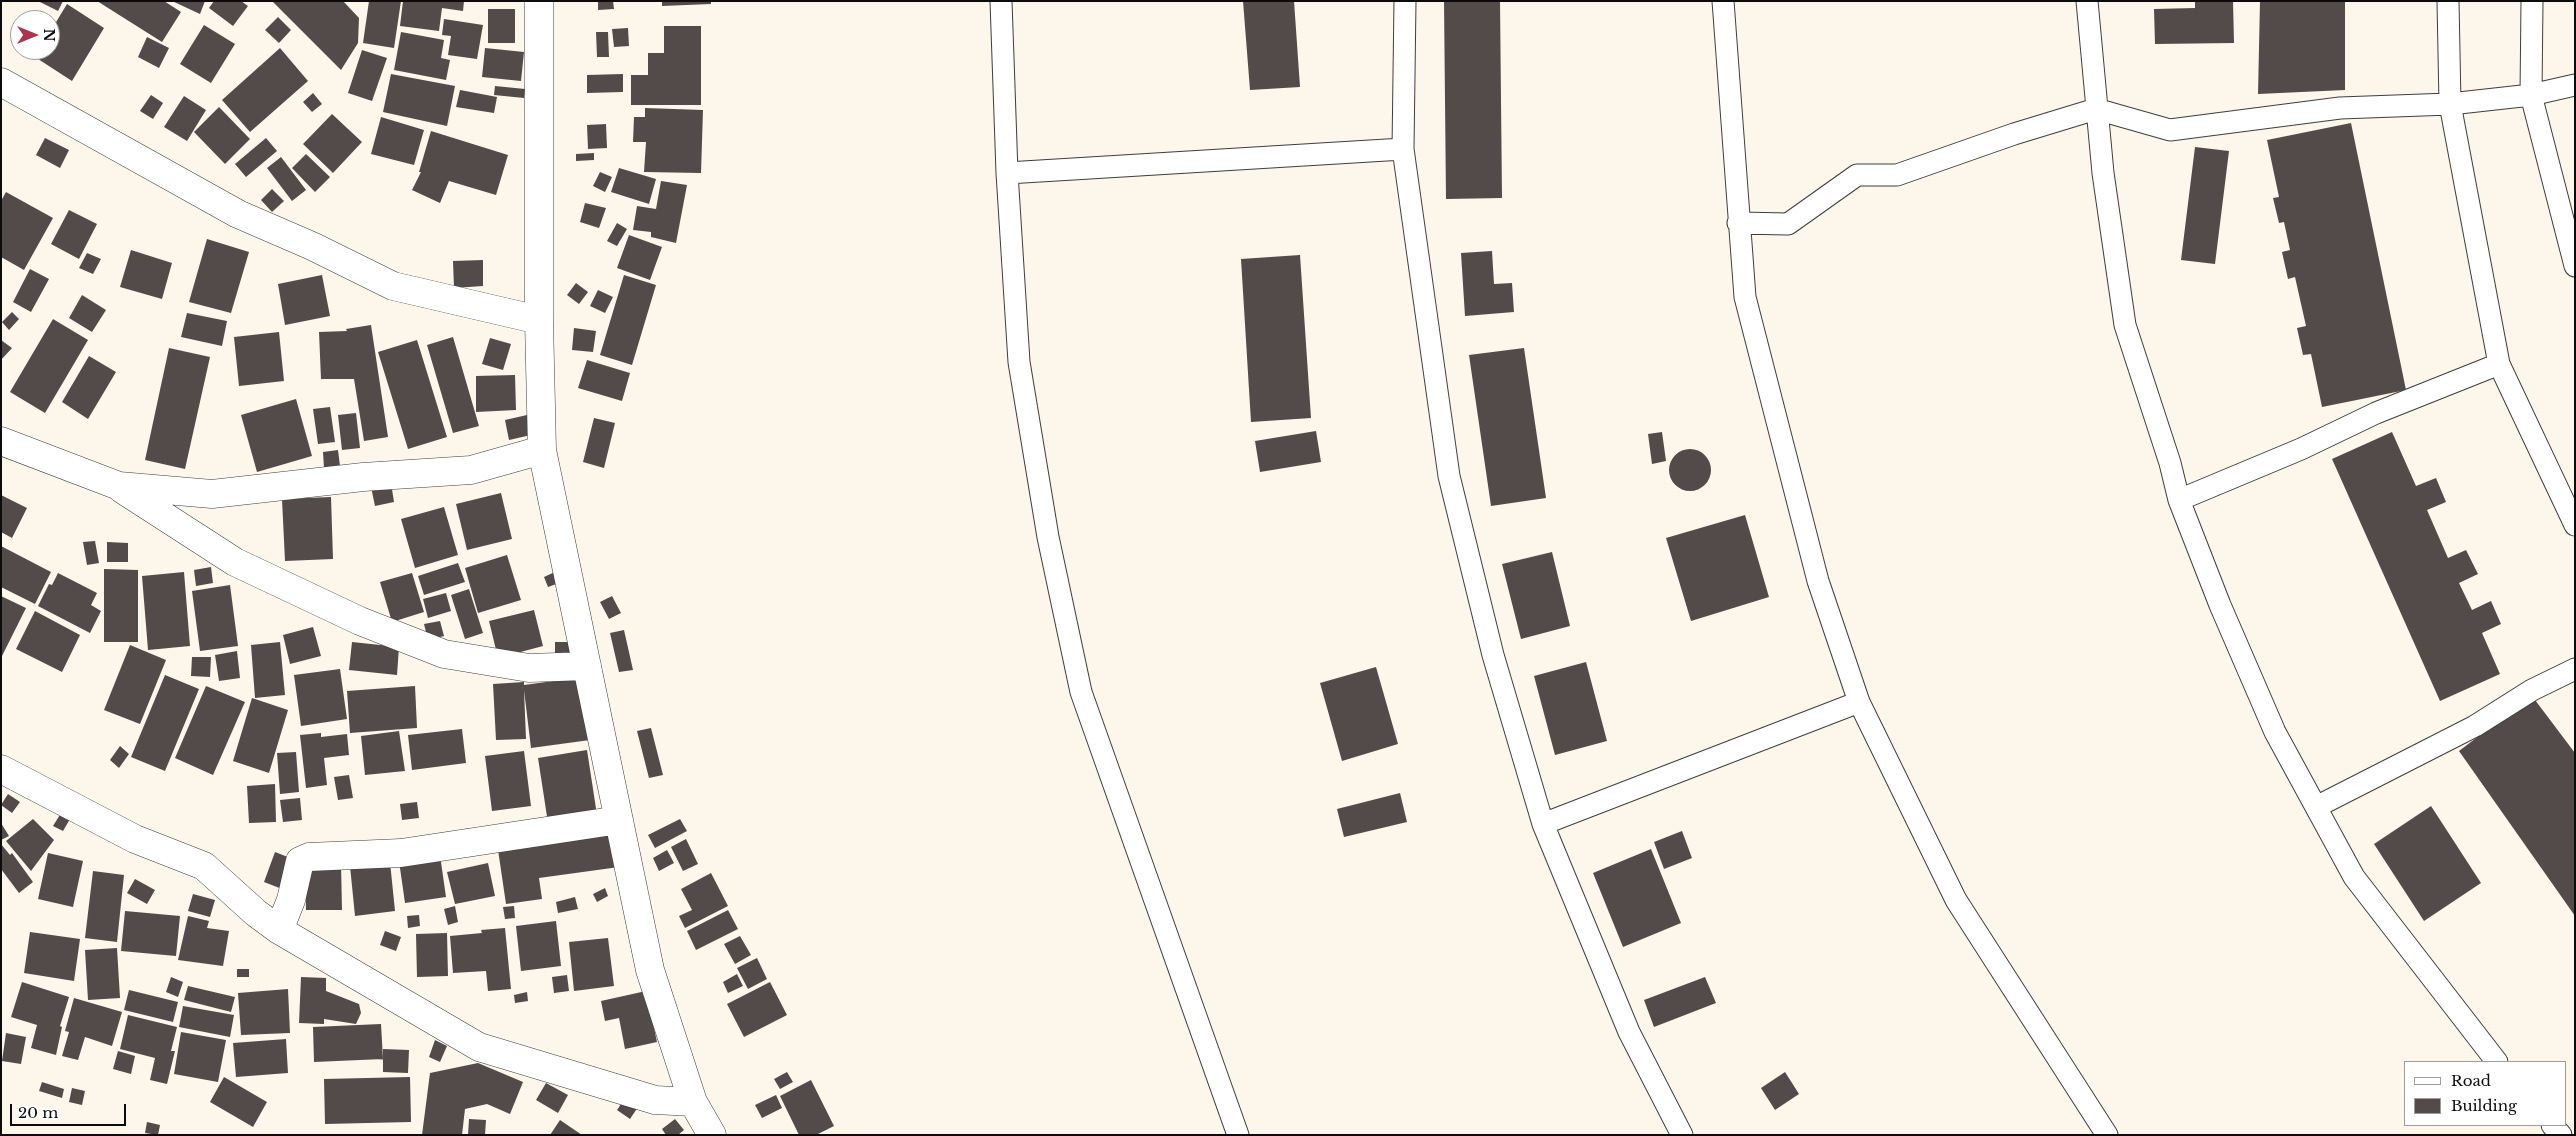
<!DOCTYPE html>
<html>
<head>
<meta charset="utf-8">
<style>
	body { margin:0 }
	#map { position:relative; width:2576px; height:1136px; overflow:hidden; background:#fcf6eb; font-family:"Libre Baskerville",serif }
	canvas { display:block }
	.frame { position:absolute; inset:0; border:2px solid #0b0b0b; pointer-events:none }
	.legend { position:absolute; left:2404px; top:1061px; width:162px; height:65px; box-sizing:border-box; background:#fff; border:1px solid #9d9d9d; margin:0; padding:6px 9px; list-style:none; font-size:15px; color:#0b0b0b }
	.legend li { display:flex; align-items:center; gap:10px; height:25px }
	.legend b { width:25px; border:1px solid #9d9d9d }
	.north { position:absolute; left:10px; top:10px; width:50px; height:50px; box-sizing:border-box; background:#fff; border:1px solid #9d9d9d; border-radius:50%; rotate:90deg; font-size:14px; font-weight:700; line-height:20px; text-align:center; color:#0b0b0b }
	.north::after { content:''; display:block; margin:auto; width:18px; height:22px; background:#a93550; clip-path:polygon(50% 0,100% 100%,50% 72%,0 100%) }
	.scale { position:absolute; left:10px; top:1104px; width:116px; height:22px; box-sizing:border-box; border:2px solid #0b0b0b; border-top:0; padding-left:6px; font-size:15px; line-height:18px; white-space:nowrap; color:#0b0b0b; -webkit-text-stroke:4px #fff; paint-order:stroke }
</style>
</head>
<body>
<div id="map">
<canvas width="2576" height="1136"></canvas>
<div class="frame"></div>
<ul class="legend">
<li><b style="height:6px;background:#fff"></b>Road</li>
<li><b style="height:14px;background:#524b49"></b>Building</li>
</ul>
<div class="north">N</div>
<div class="scale">20 m</div>
</div>
<script>
const context = document.querySelector('canvas').getContext('2d');
context.lineJoin = 'round';
function fillPath(path, color) { context.fillStyle = color; context.fill(path, 'evenodd'); }
function trace(path, color, width, dash) { context.strokeStyle = color; context.lineWidth = width; context.lineCap = dash ? 'butt' : 'round'; context.setLineDash(dash || []); context.stroke(path); }
fillPath(new Path2D(`
	M38 1H63L58 11Z
	M97 1H164L181 12 162 42Z
	M172 1H205L200 14Z
	M214 1H241L248 6 233 26 209 8Z
	M272 1H343L359 18 358 43 341 70Z
	M369 1H401L394 48 363 43Z
	M403 1H464L463 11 442 8 439 31 400 26Z
	M598 1H613L614 9 598 10Z
	M662 1H711V4L662 6Z
	M1243 1H1294L1300 87 1250 90Z
	M1444 1H1500L1502 198 1446 199Z
	M2195 1H2233L2234 43 2155 44 2154 9 2195 8Z
	M2260 1H2345V90L2258 94Z
	M67 4 104 28 72 81 35 57 39 50H50V32Z
	M488 9H515V43H488Z
	M278 17 291 30 279 43 265 30Z
	M444 19 483 25 477 59 448 55 451 36 442 35Z
	M204 25 235 44 211 83 180 64Z
	M664 26H701V105H631V75H648V53H664Z
	M628 28 629 46 614 47 612 29Z
	M401 32 444 40 441 58 450 60 446 80 394 70Z
	M596 32H608L609 57H597Z
	M147 37 169 48 159 68 138 57Z
	M280 48 308 81 250 132 222 100Z
	M485 48 524 52 521 81 482 77Z
	M362 50 387 58 372 101 348 93Z
	M391 74 455 86 447 126 383 112Z
	M623 74V92L587 93V75Z
	M495 86 525 89 524 98 494 95Z
	M460 90 497 97 494 113 456 107Z
	M313 93 322 104 312 112 303 102Z
	M151 95 163 103 153 119 140 111Z
	M184 96 206 110 187 141 164 127Z
	M219 107 250 139 225 164 194 132Z
	M645 108 703 110 701 173 644 172 646 142H633L634 117H645Z
	M332 114 362 142 333 173 303 144Z
	M381 117 424 130 414 165 371 154Z
	M2351 123 2406 390 2322 407 2311 354 2303 355 2297 328 2306 326 2295 277 2288 279 2282 252 2290 250 2284 222 2279 223 2273 198 2279 197 2267 140Z
	M606 124 607 148 588 149 587 125Z
	M431 131 508 155 496 195 449 181 440 203 412 190 421 172H419Z
	M45 138 69 150 60 168 36 155Z
	M266 138 277 151 246 177 235 164Z
	M2195 147 2229 151 2215 264 2181 260Z
	M594 153V160L576 161V154Z
	M306 154 330 177 315 192 292 168Z
	M281 157 306 190 292 201 267 168Z
	M619 168 656 179 649 204 611 192Z
	M600 172 612 177 605 192 593 186Z
	M661 181 687 185 676 243 651 237V232L633 230 637 206 656 209Z
	M272 189 284 201 272 212 261 200Z
	M6 192 53 218 24 270 1 257V201Z
	M585 203 606 208 599 228 580 222Z
	M69 210 97 224 79 259 51 244Z
	M617 223 627 229 617 246 607 241Z
	M629 235 662 247 650 280 617 268Z
	M207 239 249 252 231 313 189 302Z
	M131 250 172 263 162 299 120 287Z
	M1492 251 1494 284 1512 283 1514 312 1465 316 1461 253Z
	M87 253 101 259 93 274 79 268Z
	M1300 255 1311 418 1251 422 1241 259Z
	M483 260V286L454 288 453 261Z
	M30 269 49 279 31 312 13 302Z
	M322 275 330 316 285 325 278 284Z
	M624 275 656 285 632 365 600 355Z
	M576 283 588 292 579 304 567 295Z
	M598 290 613 297 605 313 590 306Z
	M82 295 106 310 92 332 69 318Z
	M12 312 19 319 9 330 2 322Z
	M187 313 227 321 222 346 181 337Z
	M53 319 88 340 45 413 10 392Z
	M371 325 388 437 364 441 354 379H321L319 332 347 331 346 329Z
	M574 328 596 331 593 352 572 350Z
	M279 332 284 381 239 386 234 337Z
	M453 337 479 426 453 433 427 345Z
	M490 338 511 344 503 370 482 364Z
	M1 340 12 348 1 360Z
	M417 340 447 437 408 449 378 352Z
	M169 348 210 357 185 469 145 460Z
	M1524 348 1546 498 1491 506 1469 355Z
	M89 356 116 372 88 419 62 402Z
	M587 360 630 373 622 401 578 388Z
	M515 375 516 410 476 412V376Z
	M296 399 312 456 257 472 241 415Z
	M330 407 335 442 318 444 313 409Z
	M356 413 360 448 342 450 338 415Z
	M527 415 531 435 509 440 505 420Z
	M594 418 615 423 604 468 583 462Z
	M1316 431 1321 462 1260 472 1255 441Z
	M1662 432 1666 461 1652 464 1648 434Z
	M2392 432 2416 486 2436 478 2446 502 2427 510 2448 558 2466 550 2478 574 2459 583 2472 610 2491 601 2501 624 2482 633 2500 674 2440 701 2332 459Z
	M1669 470a21 21 0 1 1 42 0a21 21 0 1 1-42 0Z
	M338 450 340 466 324 468 323 452Z
	M391 483 394 502 375 506 371 487Z
	M501 493 512 539 467 550 456 504Z
	M1 495 27 508 12 538 1 532Z
	M331 497 333 559 285 561 282 499Z
	M444 507 458 555 415 568 401 519Z
	M1745 515 1769 597 1691 621 1666 538Z
	M95 541 99 563 87 565 83 542Z
	M107 542 128 543V562H107Z
	M1 546 51 572 35 604 1 587Z
	M1552 552 1570 626 1521 639 1502 564Z
	M507 555 521 600 478 613 465 568Z
	M458 563 465 582 424 595 418 576Z
	M211 567 213 583 196 586 194 570Z
	M104 569 138 570V642H104Z
	M557 571 562 582 548 587 544 577Z
	M184 572 190 646 148 650 142 576Z
	M58 573 97 593 91 605 101 611 90 633 38 606 49 584 52 585Z
	M412 573 424 612 392 622 380 582Z
	M230 585 238 646 200 651 192 591Z
	M469 589 483 633 465 639 451 595Z
	M446 593 451 611 428 618 423 599Z
	M1 596 26 608 1 658Z
	M612 596 621 613 609 619 600 602Z
	M534 610 543 646 498 658 489 621Z
	M35 611 80 635 62 672 16 649Z
	M440 621 444 636 428 640 424 624Z
	M313 627 321 656 290 664 283 635Z
	M624 630 633 670 619 672 610 633Z
	M280 642 285 695 255 698 251 645Z
	M352 642 399 647 397 675 349 670Z
	M555 642H570V661H555Z
	M130 645 166 660 140 724 104 710Z
	M237 651 240 678 219 681 215 655Z
	M192 657H211L210 677 191 676Z
	M1586 662 1607 741 1555 755 1534 676Z
	M1376 667 1398 744 1342 761 1320 683Z
	M340 669 347 719 301 726 294 675Z
	M165 675 199 689 165 771 131 757Z
	M583 677 590 740 531 748 524 690 526 739 496 740 493 684 524 682V685Z
	M206 686 245 702 213 775 175 758Z
	M415 686 417 728 350 733 347 691Z
	M2532 696 2575 753V916L2459 751Z
	M252 698 288 710 269 773 233 761Z
	M651 728 663 775 649 778 637 731Z
	M462 729 466 763 412 770 408 735Z
	M399 731 405 771 365 775 361 736Z
	M321 733V737L347 734 349 755 324 758 327 785 306 788 300 735Z
	M120 746 129 754 119 768 110 760Z
	M587 750 597 815 548 823 538 758Z
	M524 751 531 806 492 811 485 756Z
	M296 752 299 792 280 794 277 753Z
	M349 775 353 798 338 800 334 777Z
	M275 784 276 822 249 823 247 786Z
	M1400 793 1407 822 1344 837 1337 809Z
	M8 794 20 802 12 813 1 805Z
	M300 798 302 820 283 822 280 800Z
	M417 802 419 818 402 820 400 804Z
	M2431 806 2481 883 2424 921 2374 844Z
	M61 813 70 819 63 831 53 826Z
	M33 819 54 840 31 871 6 841Z
	M680 819 687 831 655 848 648 835Z
	M1 823 9 836 1 840Z
	M614 827 619 867 539 878 542 899 506 904 497 843Z
	M1682 831 1692 858 1664 869 1654 842Z
	M686 839 698 864 683 871 671 847Z
	M1 844 10 855 12 853 33 882 19 893 1 869Z
	M1651 849 1681 923 1623 947 1593 873Z
	M667 850 674 863 659 871 653 858Z
	M275 852 293 859 282 889 264 882Z
	M48 853 83 861 73 907 38 899Z
	M440 855 446 897 405 903 399 861Z
	M390 862 395 911 355 916 350 866Z
	M341 863 342 910H306L305 864Z
	M488 863 495 896 455 904 447 872Z
	M93 871 124 875 117 942 85 938Z
	M711 873 728 906 685 928 679 916 692 910 681 889Z
	M135 879 155 890 147 904 127 893Z
	M605 888 608 896 597 902 593 894Z
	M193 894 215 900 210 917 188 911Z
	M575 897 578 909 558 913 556 902Z
	M455 906 458 922 448 925 444 909Z
	M514 906 515 918 505 919 503 907Z
	M728 910 738 929 696 950 687 931Z
	M125 911 180 916 176 956 121 951Z
	M419 915 420 926 408 928 407 916Z
	M188 916 209 921 207 928 229 931 223 966 178 960Z
	M556 921 561 966 521 971 516 926Z
	M505 928 511 989 488 991 486 971 453 973 450 936 482 933 481 930Z
	M385 931 401 937 396 951 380 945Z
	M30 932 80 939 74 981 24 973Z
	M447 933 448 976 417 977 416 934Z
	M740 936 751 955 735 964 724 944Z
	M608 938 614 986 574 991 569 942Z
	M117 948 120 998 88 1000 85 950Z
	M757 958 767 979 748 989 737 968Z
	M237 969H249V977H237Z
	M737 974 743 986 728 993 723 982Z
	M567 975 569 991 554 993 552 977Z
	M171 977 183 982 178 997 166 992Z
	M301 977 326 978V991L359 1004 361 1013 356 1024 324 1019V1024L299 1023Z
	M1705 977 1716 1003 1654 1027 1644 1000Z
	M22 982 69 997 60 1026 62 1027 56 1055 31 1048 37 1025 11 1017Z
	M770 982 787 1015 744 1037 727 1004Z
	M188 986 235 997 231 1012 184 1000Z
	M288 989 290 1033 241 1035 238 993Z
	M129 990 178 1002 173 1022 124 1010Z
	M646 991 657 1042 625 1049 619 1018 605 1021 601 1001Z
	M527 992 528 1001 515 1003 514 995Z
	M74 998 122 1012 112 1046 85 1037 78 1060 62 1056 69 1032 65 1031Z
	M183 1006 234 1015 230 1037 179 1027Z
	M128 1015 177 1027 171 1051H175L167 1084 150 1080 155 1058 120 1049Z
	M381 1024 383 1059 314 1062 313 1027Z
	M181 1032 226 1040 218 1082 174 1074Z
	M6 1033 26 1037 21 1064 2 1061Z
	M286 1039 288 1073 236 1077 233 1043Z
	M435 1040 447 1046 440 1062 429 1057Z
	M383 1049 409 1050 408 1073 383 1072Z
	M118 1051 135 1056 131 1074 113 1069Z
	M478 1063 523 1082 510 1114 487 1104 465 1109 462 1135H422L430 1073Z
	M787 1072 793 1082 780 1089 774 1079Z
	M1785 1072 1799 1094 1775 1110 1761 1088Z
	M224 1077 267 1102 253 1127 210 1102Z
	M410 1077 411 1122 325 1124 324 1079Z
	M811 1080 834 1126 816 1135H799L780 1096Z
	M42 1082 64 1089 62 1098 39 1091Z
	M546 1083 568 1095 558 1113 536 1100Z
	M72 1088 85 1091 82 1105 69 1102Z
	M627 1095 640 1104 630 1119 617 1110Z
	M776 1095 782 1108 762 1118 755 1105Z
	M469 1119 486 1120 485 1135H468Z
	M675 1119 684 1130 678 1135H666L662 1129Z
	M560 1120 582 1135H550Z
	M147 1122 160 1125 158 1135 145 1133Z`), '#524b49');
const service = new Path2D(`
	M1001 1 1007 173 1019 362 1048 537 1081 692 1238 1135
	M1405 1 1403 149 1449 476 1493 655 1543 824 1629 1032 1682 1135
	M1723 1 1745 297 1818 581 1859 702 1956 900 2107 1135
	M2087 1 2103 173 2125 325 2170 463 2179 500 2220 605 2275 732 2354 877 2497 1062
	M2448 1 2450 104 2499 364 2575 525
	M2532 1 2531 95 2575 266
	M1007 173 1403 149
	M1738 223 1788 224 1857 175H1897L2014 134 2096 109 2170 130 2340 108 2450 104 2531 95 2575 85
	M2179 500 2301 449 2376 413 2499 364
	M2316 807 2475 726 2532 690 2575 669
	M1543 824 1859 702
	M2552 1125 2561 1135`);
const minor = new Path2D(`
	M539 1V320L542 450 650 970 693 1102 712 1135
	M1 82 238 214 312 246 393 286 539 320
	M1 441 119 486 212 494 363 477 471 470 542 450
	M122 489 235 562 360 621 444 654 529 668 587 666
	M1 769 135 839 204 866 256 913 279 930 479 1047 655 1100 693 1102
	M279 930 291 900 300 861 309 857 401 853 619 820`);
trace(service, '#3e3e3e', 23);
trace(minor, '#3e3e3e', 29);
trace(service, '#fff', 21);
trace(minor, '#fff', 28);
</script>
</body>
</html>
